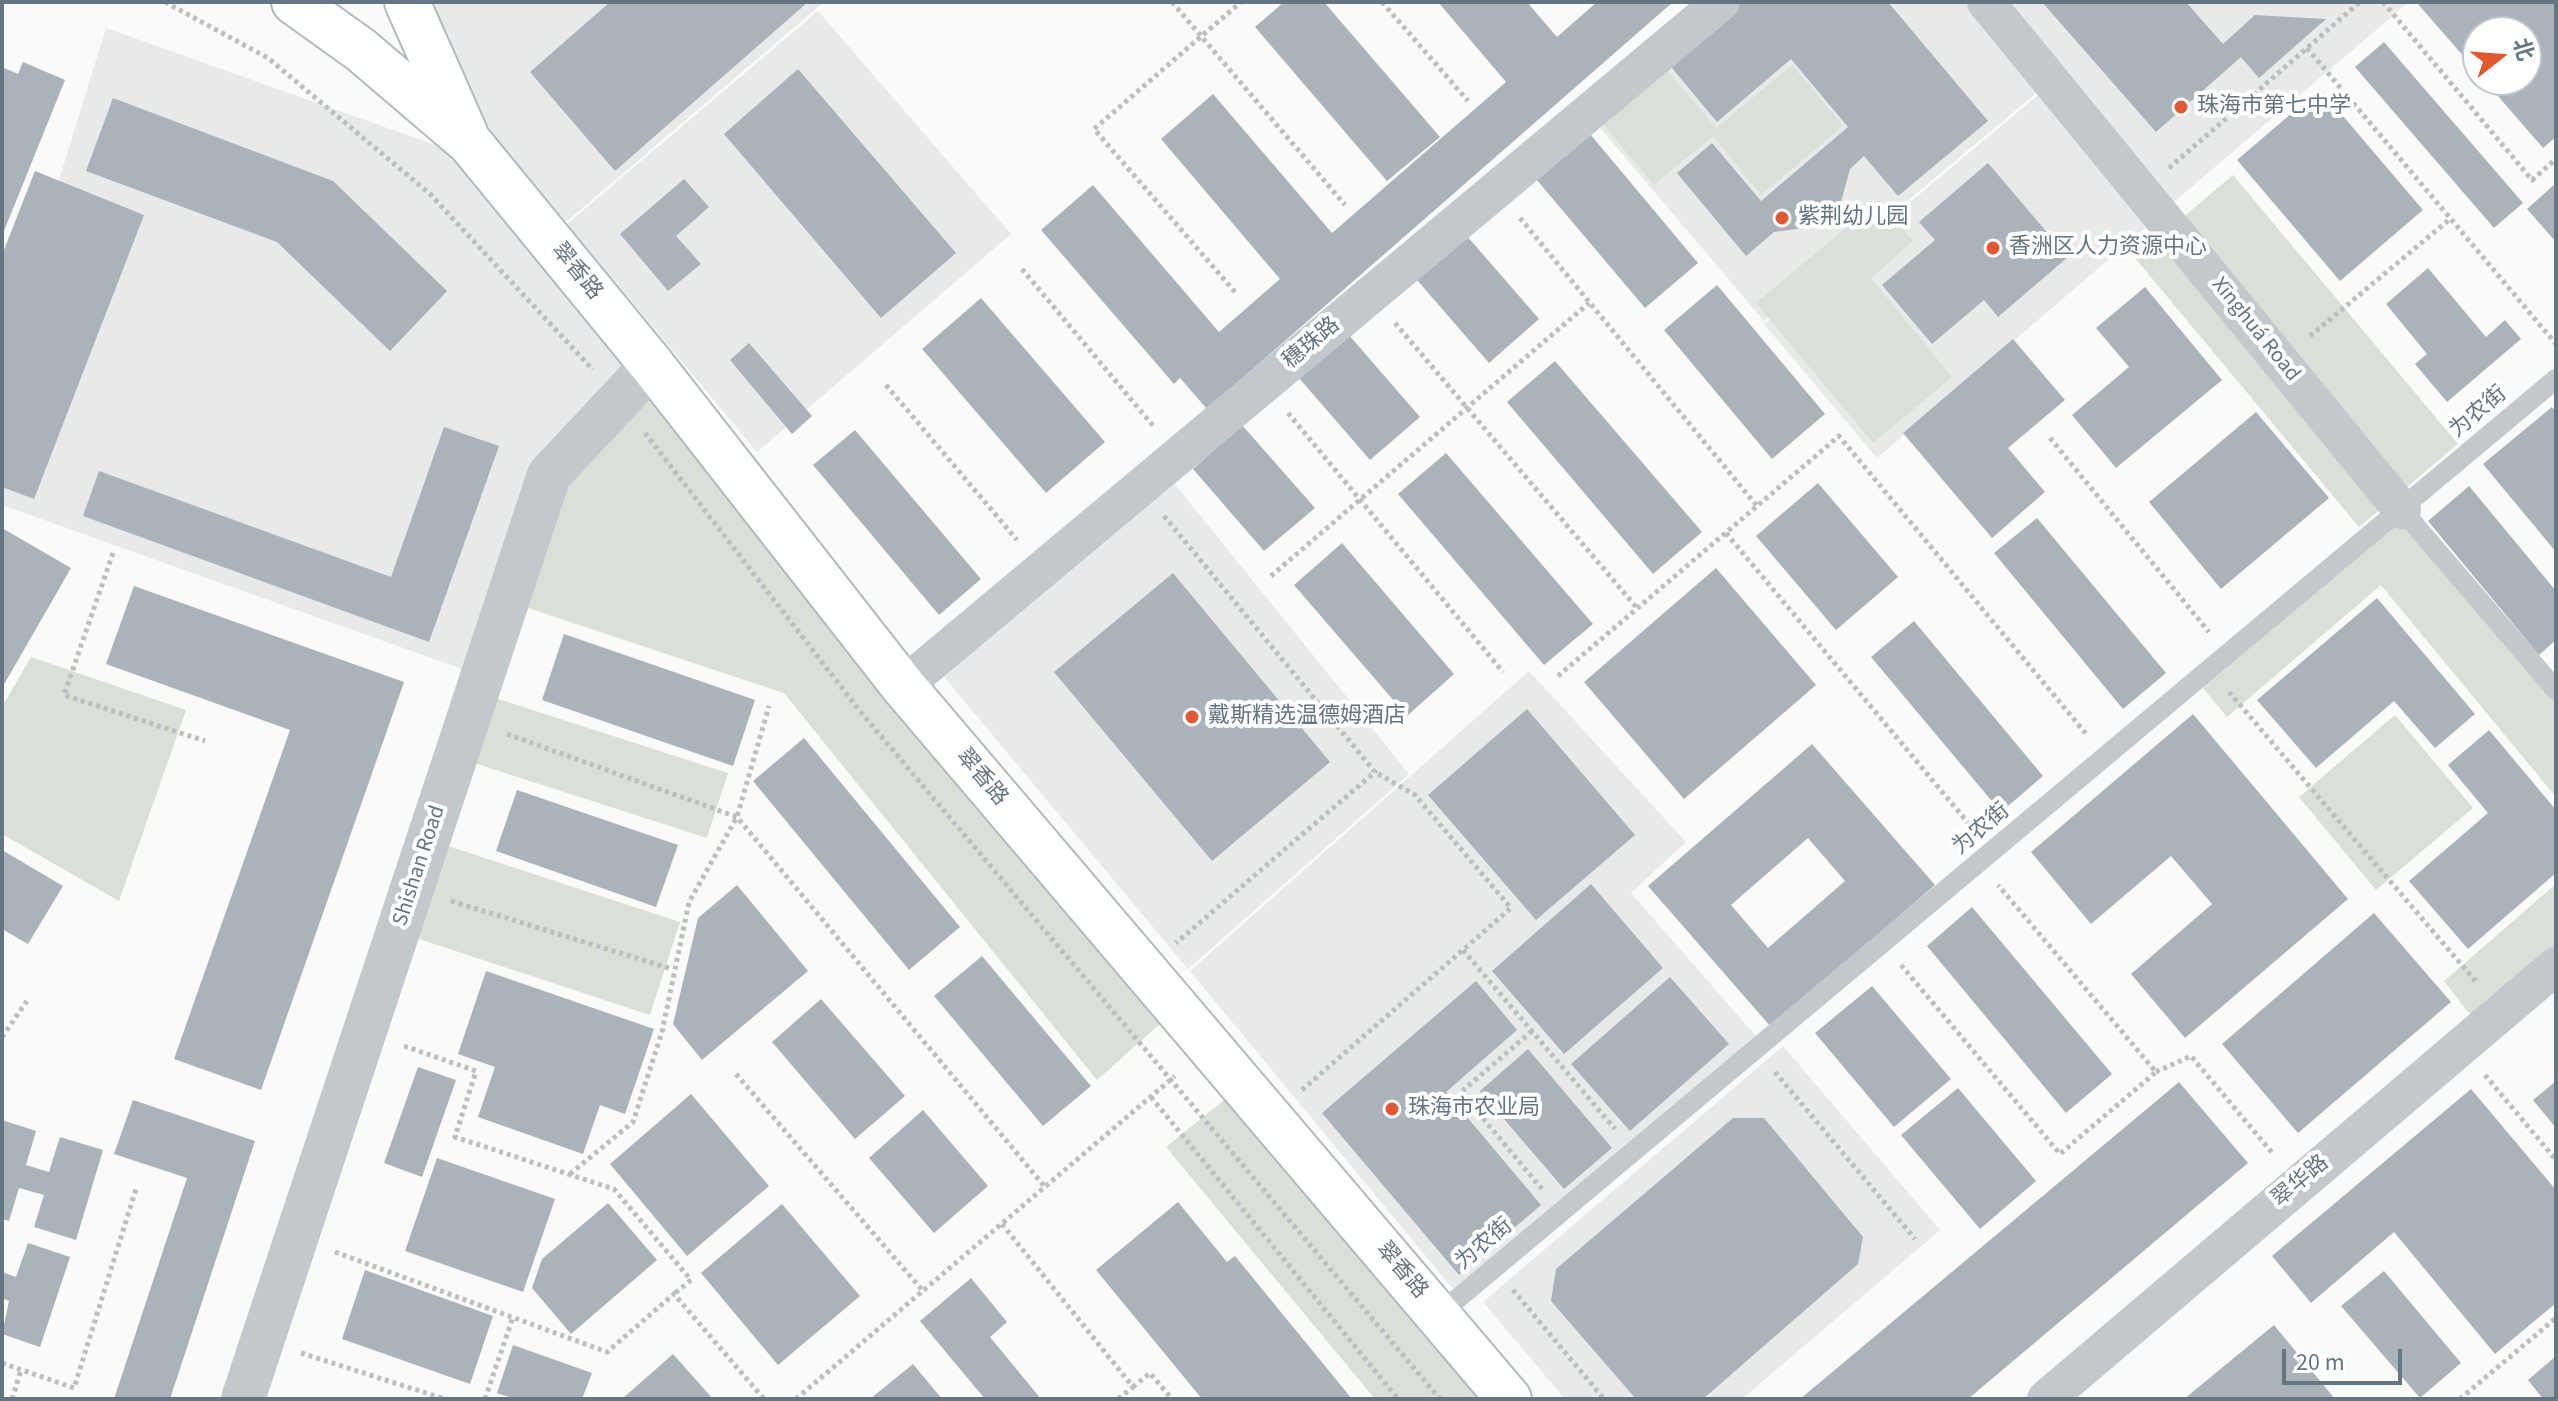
<!DOCTYPE html>
<html>
<head>
<meta charset="utf-8">
<style>
	body { margin:0 }
	#map { position:relative; width:2558px; height:1401px; overflow:hidden; background:#fafaf8; font-family:"Source Sans 3","Noto Sans SC",sans-serif }
	canvas { display:block }
	.frame { position:absolute; inset:0; border:4px solid #657683; pointer-events:none }
	.north { position:absolute; left:2462px; top:16px; width:80px; height:80px; box-sizing:border-box; background:#fff; border:2px solid #c1c8cd; border-radius:50%; rotate:73deg; font-size:22px; font-weight:700; line-height:32px; text-align:center; color:#657683 }
	.north::after { content:''; display:block; margin:auto; width:28px; height:36px; background:#e4572e; clip-path:polygon(50% 0,100% 100%,50% 72%,0 100%) }
	.scale { position:absolute; left:2282px; top:1349px; width:120px; height:36px; box-sizing:border-box; border:4px solid #657683; border-top:0; padding-left:10px; font-size:24px; line-height:28px; white-space:nowrap; color:#657683; -webkit-text-stroke:6px #fff; paint-order:stroke }
</style>
</head>
<body>
<div id="map">
<canvas width="2558" height="1401"></canvas>
<div class="frame"></div>
<div class="north">北</div>
<div class="scale">20 m</div>
</div>
<script>
const context = document.querySelector('canvas').getContext('2d');
context.lineJoin = 'round';
function fillPath(path, color) { context.fillStyle = color; context.fill(path, 'evenodd'); }
function trace(path, color, width, dash) { context.strokeStyle = color; context.lineWidth = width; context.lineCap = dash ? 'butt' : 'round'; context.setLineDash(dash || []); context.stroke(path); }
function drawText(font, color, halo, rows, align = 'center') {
  context.font = font + ' "Source Sans 3","Noto Sans SC",sans-serif'; context.lineWidth = 8; context.setLineDash([]); context.textBaseline = 'middle'; context.strokeStyle = halo; context.fillStyle = color; for (const [text, x, y, turn = 0] of rows) {
    context.save(); context.translate(x, y); context.rotate((+turn || 0) * Math.PI / 180); context.textAlign = isNaN(turn) ? turn : align; if (halo) context.strokeText(text, 0, 0); context.fillText(text, 0, 0); context.restore();
  }
}
fillPath(new Path2D(`
	M412 2H824L566 222 445 77Z
	M1726 2H1980L2047 84 1764 321 1590 116Z
	M1991 2H2409L2162 212Z
	M818 11 1011 234 757 452 567 224Z
	M106 28 455 152 648 365 479 675 2 505V364Z
	M2049 86 2157 218 1877 458 1764 324Z
	M1165 472 1409 774 1188 969 934 665Z
	M1529 671 1686 842 1631 893 1761 1042 1458 1295 1190 971Z
	M1783 1046 1940 1230 1742 1399H1565L1483 1302Z`), '#e8e9e9');
fillPath(new Path2D(`
	M1661 63 1716 128 1792 65 1843 126 1761 195 1713 136 1654 185 1597 117Z
	M2233 175 2458 444 2359 527 2135 258Z
	M1879 200 1913 241 1871 278 1952 377 1873 443 1756 303Z
	M653 388 1171 1014 1097 1080 784 693 522 606 563 487Z
	M2400 521 2556 702V797L2381 585 2227 717 2203 688Z
	M31 657 186 710 119 901 2 834V707Z
	M495 698 728 773 707 838 474 763Z
	M2395 715 2473 808 2376 890 2299 797Z
	M442 844 680 922 650 1015 413 937Z
	M2556 884V947L2472 1017 2444 981Z
	M1233 1093 1490 1399H1375L1166 1147Z`), '#dadfd7');
fillPath(new Path2D(`
	M610 2H808L615 171 530 72Z
	M1284 2H1324L1440 137 1387 181 1255 27Z
	M1438 2H1527L1557 37 1597 2H1673L1207 409 1180 378 1174 384 1041 230 1093 185 1219 332 1280 279 1161 139 1213 94 1332 233 1506 82Z
	M1738 2H1888L1988 121 1898 196 1864 156 1850 169 1835 224 1774 232 1746 256 1677 173 1712 143 1761 201 1848 127 1791 59 1717 122 1667 62Z
	M2042 2H2186L2223 44 2255 15 2326 19 2259 78 2241 57 2156 132Z
	M2420 2H2556V137L2543 148 2484 80H2526V32H2478V73L2418 4Z
	M2384 42 2523 203 2494 228 2355 67Z
	M23 62 65 80 2 236V67L18 74Z
	M798 69 956 253 881 318 724 134Z
	M2320 89 2423 210 2340 281 2237 160Z
	M113 98 333 181 447 291 390 351 277 242 86 171Z
	M1590 134 1698 263 1645 308 1536 179Z
	M1988 163 2068 257 1998 317 1984 300 1932 344 1882 285 1935 240 1919 222Z
	M35 171 144 215 34 499 2 487V255Z
	M684 179 709 207 676 236 701 264 668 291 620 234Z
	M2556 183V242L2527 209Z
	M1467 236 1539 319 1489 363 1417 280Z
	M2428 268 2486 337 2505 320 2521 339 2447 402 2415 364 2427 354 2386 304Z
	M1717 285 1825 414 1772 459 1664 330Z
	M2145 287 2222 380 2116 468 2072 415 2129 367 2096 328Z
	M981 298 1105 442 1046 493 922 349Z
	M1348 334 1420 417 1370 460 1299 378Z
	M2013 339 2065 400 2008 448 2045 492 1992 538 1903 433Z
	M749 343 812 416 792 434 730 360Z
	M1555 361 1702 532 1653 574 1507 402Z
	M2552 407 2556 412V552L2483 464Z
	M2256 412 2329 498 2221 589 2149 502Z
	M1242 425 1315 508 1264 551 1193 469Z
	M444 427 499 446 429 642 83 516 99 471 391 577Z
	M855 430 981 579 939 615 813 465Z
	M1446 453 1593 624 1544 665 1398 494Z
	M1818 483 1898 577 1836 630 1756 536Z
	M2469 486 2556 591V640L2539 655 2428 521Z
	M2037 518 2166 673 2123 709 1994 553Z
	M2 528 71 568 2 688Z
	M1342 543 1454 674 1407 716 1294 585Z
	M1716 568 1816 685 1684 799 1584 682Z
	M1173 573 1330 762 1212 861 1054 672Z
	M134 586 404 682 261 1090 174 1059 290 730 106 664Z
	M2377 598 2475 714 2435 748 2394 701 2316 768 2257 700Z
	M1914 621 2043 776 2001 812 1871 657Z
	M564 634 755 700 733 766 542 700Z
	M1527 709 1635 835 1536 920 1428 795Z
	M2193 714 2348 899 2185 1038 2131 974 2212 904 2171 856 2091 924 2031 852Z
	M2489 730 2556 810V873L2468 949 2409 881 2488 813 2448 765Z
	M804 738 960 927 909 970 753 781Z
	M1812 744 1935 885 1771 1027 1648 886ZM1808 838 1845 881 1768 948 1731 905Z
	M517 790 678 845 656 907 496 851Z
	M2 850 63 886 28 944 2 929Z
	M1591 884 1663 968 1564 1054 1492 971Z
	M737 885 808 971 702 1060 673 1024 698 918Z
	M1972 907 2112 1074 2066 1113 1927 946Z
	M2374 913 2451 1002 2298 1133 2222 1044Z
	M982 956 1091 1086 1043 1126 934 996Z
	M486 971 654 1029 625 1114 600 1105 583 1154 478 1117 495 1067 458 1054Z
	M1670 977 1729 1044 1630 1131 1571 1064Z
	M1476 981 1517 1030 1446 1092 1541 1205 1459 1275 1322 1113Z
	M1872 986 1951 1079 1894 1127 1815 1033Z
	M821 999 905 1096 855 1139 772 1042Z
	M1528 1049 1612 1148 1564 1189 1480 1091Z
	M418 1067 456 1080 422 1177 384 1163Z
	M2556 1081V1128L2533 1100Z
	M2179 1082 2248 1163 1968 1399H1800Z
	M1958 1088 2036 1181 1980 1229 1901 1135Z
	M2471 1089 2556 1190V1303L2495 1354 2394 1232 2311 1303 2272 1256Z
	M691 1094 769 1186 687 1256 610 1164Z
	M133 1100 255 1141 170 1399H114L187 1178 114 1154Z
	M923 1110 988 1186 934 1233 869 1158Z
	M1733 1118H1764L1863 1237 1858 1264 1703 1399H1636L1551 1301 1556 1269Z
	M2 1120 36 1131 26 1165 49 1172 60 1137 103 1150 76 1240 34 1227 44 1195 19 1188 9 1221 2 1219Z
	M437 1158 555 1199 523 1292 405 1251Z
	M1178 1202 1227 1262 1235 1256 1352 1399H1202L1096 1270Z
	M608 1203 657 1260 571 1334 532 1288 542 1259Z
	M782 1204 860 1296 778 1365 701 1273Z
	M28 1243 70 1257 40 1347 2 1334 9 1301 2 1298V1272L16 1277Z
	M365 1270 493 1316 470 1384 342 1339Z
	M2384 1271 2461 1363 2420 1398 2341 1306Z
	M971 1278 1007 1322 990 1337 1041 1399H985L920 1321Z
	M2274 1325 2335 1399H2184Z
	M513 1345 592 1373 582 1399H515L497 1393Z
	M673 1354 713 1399H622Z
	M2556 1356V1399H2543L2528 1380Z
	M913 1364 942 1399H870Z`), '#aab3b9');
const secondary = new Path2D(`
	M294 2 361 50 470 143 652 365 903 686 1509 1399
	M407 2 465 133`);
trace(secondary, '#b3babf', 48);
trace(new Path2D(`
	M165 2 268 58 430 194 593 370
	M1172 2 1345 205
	M1382 2 1468 101
	M2383 2 2532 180 2556 159
	M2307 48 2556 344
	M2169 168 2360 2
	M1520 218 1757 506
	M1022 269 1155 428
	M1235 292 1094 129 1241 2
	M1395 323 1637 608
	M2310 336 2450 219
	M886 385 1017 540
	M1288 413 1503 672
	M645 433 859 710 1440 1399
	M2050 438 2209 632
	M1164 516 1375 772 1176 943
	M1726 533 1974 830
	M113 553 64 695 205 741
	M1271 576 1589 303
	M1558 676 1839 436 2087 735
	M2229 692 2477 983
	M507 734 737 817 1045 1187
	M451 901 672 969
	M1463 950 1615 1129
	M1901 965 2060 1154 2156 1072 1998 885
	M1532 1031 1461 1092 1542 1189
	M2 1037 27 1001
	M404 1046 476 1071 455 1137 614 1189 691 1280 674 1294
	M1775 1072 1915 1239
	M2156 1072 2191 1056 2274 1155
	M736 1074 923 1291
	M2485 1075 2556 1160
	M1302 1090 1511 908 1415 795 1375 772
	M1151 1097 1398 1399
	M570 1174 633 1122 662 1032 689 902 737 817 769 706
	M1002 1224 1133 1387 1118 1399
	M335 1252 607 1352 674 1294 764 1399
	M1513 1290 1604 1399
	M301 1353 445 1399
	M2 1363 74 1388 136 1189
	M1133 1387 1150 1373 1172 1399
	M12 1399 21 1370
	M485 1399 513 1317
	M796 1399 1175 1076
	M2460 1399 2556 1318`), '#bbbfc2', 5, [4, 4]);
trace(new Path2D(`
	M2402 510 2556 690
	M1438 1315 2556 379`), '#c3c8cc', 20);
trace(new Path2D(`
	M1986 2 2402 510
	M903 686 1721 2
	M2046 1399 2556 966`), '#c3c8cc', 38);
trace(new Path2D(`
	M243 1399 549 475 652 365`), '#c3c8cc', 44);
trace(secondary, '#fff', 44);
for (const [x, y, r, color] of [
	[2181,107,8,"#e4572e"],
	[1782,218,8,"#e4572e"],
	[1993,248,8,"#e4572e"],
	[1192,717,8,"#e4572e"],
	[1392,1109,8,"#e4572e"]
]) { const dot = new Path2D(); dot.arc(x, y, r, 0, 2 * Math.PI); context.fillStyle = color; context.fill(dot); trace(dot, '#fff', 3); }
drawText('22px', '#657683', '#fff', [
	["珠海市第七中学",2197,107],
	["紫荆幼儿园",1798,218],
	["香洲区人力资源中心",2009,248],
	["戴斯精选温德姆酒店",1208,717],
	["珠海市农业局",1408,1109]
], 'left');
drawText('22px', '#657683', '#fff', [
	["翠香路",576,272,51],
	["Xīnghuá Road",2255,330,51],
	["穗珠路",1312,344,-40],
	["为农街",2479,413,-40],
	["翠香路",981,778,50],
	["为农街",1982,830,-40],
	["Shishan Road",420,866,-72],
	["翠华路",2301,1182,-40],
	["为农街",1485,1245,-40],
	["翠香路",1401,1271,50]
]);
</script>
</body>
</html>
